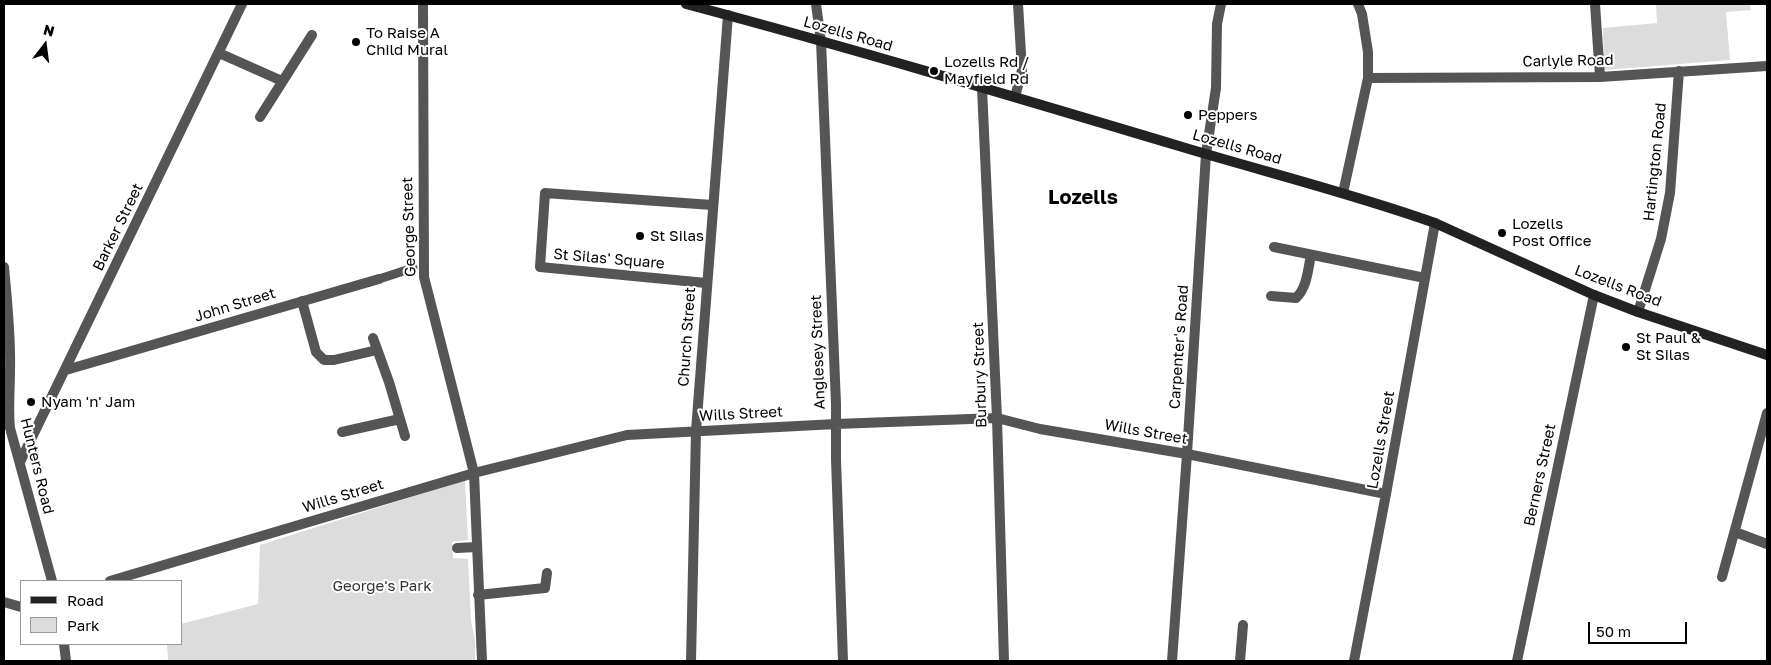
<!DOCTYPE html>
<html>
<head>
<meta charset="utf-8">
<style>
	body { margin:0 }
	#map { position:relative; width:1771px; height:665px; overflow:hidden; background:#fff; font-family:"Golos Text",sans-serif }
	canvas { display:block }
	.frame { position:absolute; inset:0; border:5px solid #000; pointer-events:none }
	.legend { position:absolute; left:20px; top:580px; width:162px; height:65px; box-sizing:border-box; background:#fff; border:1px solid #999; margin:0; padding:6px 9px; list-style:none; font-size:15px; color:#000 }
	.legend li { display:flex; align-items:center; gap:10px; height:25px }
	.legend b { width:25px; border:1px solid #999 }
	.north { position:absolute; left:20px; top:20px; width:50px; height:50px; -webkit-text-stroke:4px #fff; paint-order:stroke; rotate:15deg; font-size:14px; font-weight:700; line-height:20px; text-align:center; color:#000 }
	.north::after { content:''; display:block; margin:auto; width:18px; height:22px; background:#000; clip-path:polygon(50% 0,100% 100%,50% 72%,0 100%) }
	.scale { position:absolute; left:1588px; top:622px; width:99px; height:22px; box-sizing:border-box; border:2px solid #000; border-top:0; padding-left:6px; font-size:15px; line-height:18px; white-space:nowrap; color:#000; -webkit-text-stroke:4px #fff; paint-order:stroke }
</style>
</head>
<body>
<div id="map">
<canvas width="1771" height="665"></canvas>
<div class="frame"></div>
<ul class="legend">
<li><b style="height:6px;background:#222"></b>Road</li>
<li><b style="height:14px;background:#dcdcdc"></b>Park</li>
</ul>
<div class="north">N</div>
<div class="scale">50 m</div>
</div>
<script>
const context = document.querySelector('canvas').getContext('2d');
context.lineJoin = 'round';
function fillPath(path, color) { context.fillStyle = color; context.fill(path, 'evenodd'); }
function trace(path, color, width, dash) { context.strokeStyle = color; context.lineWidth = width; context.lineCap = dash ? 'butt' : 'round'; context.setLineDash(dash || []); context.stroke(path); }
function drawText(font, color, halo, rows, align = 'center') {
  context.font = font + ' "Golos Text",sans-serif'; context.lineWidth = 4; context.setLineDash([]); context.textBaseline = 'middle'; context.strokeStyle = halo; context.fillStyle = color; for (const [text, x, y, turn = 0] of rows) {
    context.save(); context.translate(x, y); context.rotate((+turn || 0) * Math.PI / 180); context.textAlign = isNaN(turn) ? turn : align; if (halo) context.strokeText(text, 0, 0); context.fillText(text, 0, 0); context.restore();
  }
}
fillPath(new Path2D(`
	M1656 4H1750L1751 10 1726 12 1730 60 1604 70 1603 28 1657 23Z
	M465 480 468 540 452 542 453 558 468 559 471 621 475 640V661H168L167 644H181V624L258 604 260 545Z`), '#dcdcdc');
trace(new Path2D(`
	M379 279 413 268`), '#555', 9);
trace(new Path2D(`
	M423 4 424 277 474 473 482 661
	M816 4 821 41 836 404V459L843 661
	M1595 4 1600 77
	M219 53 282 81
	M1368 78 1600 77 1767 66
	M982 88 997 418 1004 661
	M1015 97 1022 70 1018 4
	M260 117 312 35
	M1343 193 1368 78V52L1362 14 1358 4
	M1274 247 1425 278
	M4 267C7 301 11 336 10 370 10 390 8 408 10 428L52 581
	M706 283 540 267 545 193 712 205
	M1271 296 1296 298C1307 288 1308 269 1311 255
	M302 301 316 352 324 360H334L377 350
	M1638 312 1661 239 1670 193 1679 71
	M373 338 389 382 405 436
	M66 370 379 279
	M342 432 400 419
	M20 462 242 4
	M1735 532 1767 544
	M457 548 477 547
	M1722 577 1767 413
	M110 581 474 473 627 435 836 424 997 418 1040 429 1187 454 1386 494
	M478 595 545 588 547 573
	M4 602 21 607
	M64 644 66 661
	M691 661 696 431 728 15
	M1172 661 1187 454 1206 154 1216 88 1217 24 1221 4
	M1240 661 1243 625
	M1354 661 1386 494 1435 223
	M1517 661 1594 295`), '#555', 10);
trace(new Path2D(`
	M686 4C851 48 1015 97 1179 146 1265 172 1351 193 1435 223L1594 295 1638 312 1767 355`), '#222', 10);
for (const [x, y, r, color] of [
	[356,42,5,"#000"],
	[934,71,5,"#000"],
	[1188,115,5,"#000"],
	[1502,233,5,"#000"],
	[640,236,5,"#000"],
	[1626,347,5,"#000"],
	[31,402,5,"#000"]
]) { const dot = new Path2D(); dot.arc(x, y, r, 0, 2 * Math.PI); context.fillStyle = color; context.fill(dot); trace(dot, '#fff', 2); }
drawText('15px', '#000', '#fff', [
	["To Raise A",366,33],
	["Child Mural",366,50],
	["Lozells Rd /",944,62],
	["Mayfield Rd",944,79],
	["Peppers",1198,115],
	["Lozells",1512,224],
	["Post Office",1512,241],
	["St Silas",650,236],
	["St Paul &",1636,338],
	["St Silas",1636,355],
	["Nyam 'n' Jam",41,402]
], 'left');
drawText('15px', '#000', '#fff', [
	["Lozells Road",848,34,16],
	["Carlyle Road",1568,61,-1],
	["Lozells Road",1237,147,16],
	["Hartington Road",1655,162,-84],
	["Barker Street",118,227,-64],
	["George Street",409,227,-92],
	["St Silas' Square",609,259,5],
	["Lozells Road",1618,286,21],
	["John Street",235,305,-17],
	["Church Street",687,337,-86],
	["Carpenter's Road",1179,347,-86],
	["Anglesey Street",818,352,-92],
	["Burbury Street",980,375,-92],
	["Wills Street",741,414,-3],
	["Wills Street",1146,432,10],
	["Lozells Street",1381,440,-80],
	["Hunters Road",37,466,76],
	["Berners Street",1540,475,-78],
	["Wills Street",343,496,-17]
]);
drawText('15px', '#333', '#fff', [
	["George's Park",382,586]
]);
drawText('bold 20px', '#000', '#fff', [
	["Lozells",1083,198]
]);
</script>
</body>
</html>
